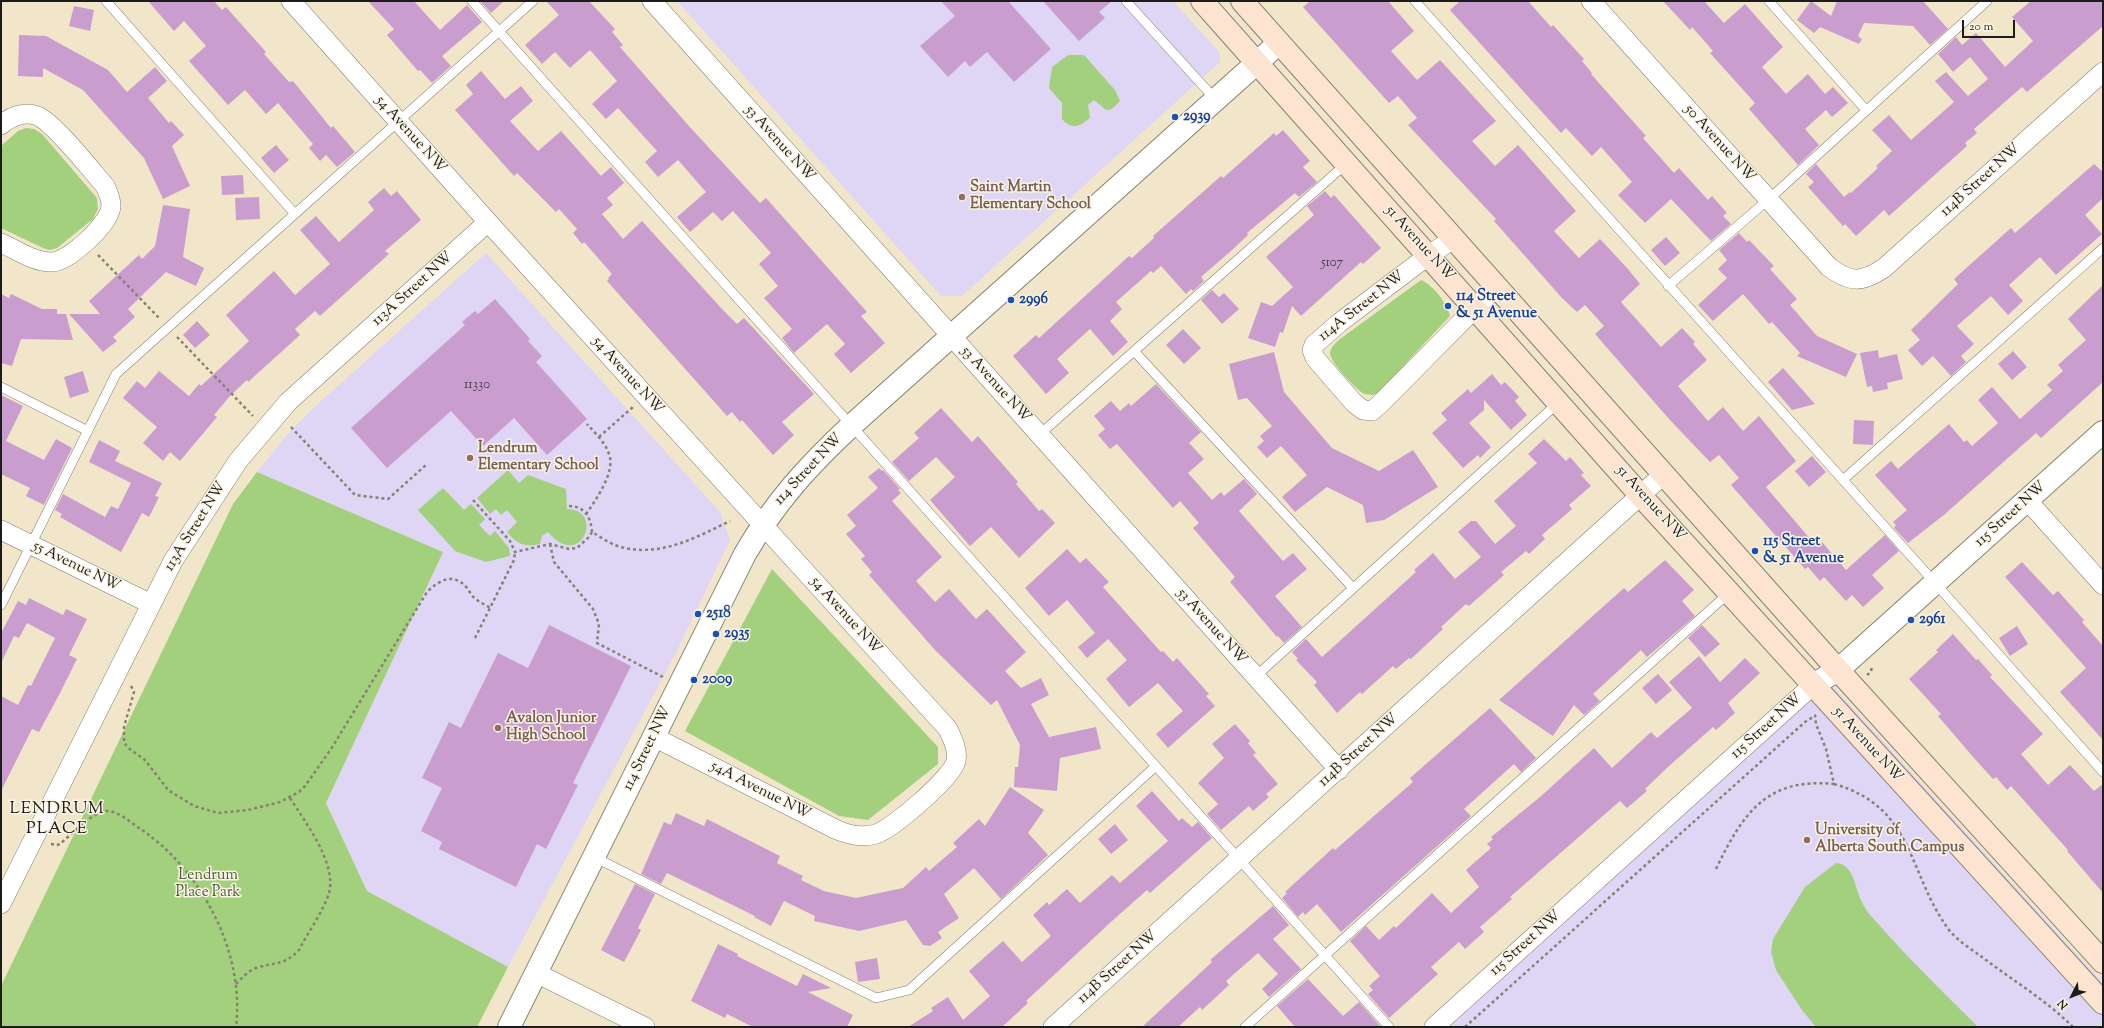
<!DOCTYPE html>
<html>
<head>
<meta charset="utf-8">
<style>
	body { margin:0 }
	#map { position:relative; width:2104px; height:1028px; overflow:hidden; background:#f1e6c9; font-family:"Sorts Mill Goudy",serif }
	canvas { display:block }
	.frame { position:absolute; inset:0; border:2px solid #1c1c1c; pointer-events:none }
	.north { position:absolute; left:2052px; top:976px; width:40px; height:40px; -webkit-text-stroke:3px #fcf5e5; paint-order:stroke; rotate:228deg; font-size:11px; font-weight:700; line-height:16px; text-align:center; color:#1c1c1c }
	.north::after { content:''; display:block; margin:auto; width:14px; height:18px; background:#1c1c1c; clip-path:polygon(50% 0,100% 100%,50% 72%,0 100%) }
	.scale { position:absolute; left:1962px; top:20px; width:53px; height:18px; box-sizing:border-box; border:2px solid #1c1c1c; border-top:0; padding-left:5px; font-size:12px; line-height:14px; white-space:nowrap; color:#1c1c1c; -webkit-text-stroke:3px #fcf5e5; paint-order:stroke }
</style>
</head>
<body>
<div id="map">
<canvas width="2104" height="1028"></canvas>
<div class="frame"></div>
<div class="north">N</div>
<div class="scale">20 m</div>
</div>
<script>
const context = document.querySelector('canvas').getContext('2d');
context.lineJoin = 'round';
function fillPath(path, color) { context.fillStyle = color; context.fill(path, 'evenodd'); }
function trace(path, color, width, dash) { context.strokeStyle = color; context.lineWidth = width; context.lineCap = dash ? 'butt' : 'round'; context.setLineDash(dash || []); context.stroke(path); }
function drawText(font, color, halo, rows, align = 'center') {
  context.font = font + ' "Sorts Mill Goudy",serif'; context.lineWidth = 3; context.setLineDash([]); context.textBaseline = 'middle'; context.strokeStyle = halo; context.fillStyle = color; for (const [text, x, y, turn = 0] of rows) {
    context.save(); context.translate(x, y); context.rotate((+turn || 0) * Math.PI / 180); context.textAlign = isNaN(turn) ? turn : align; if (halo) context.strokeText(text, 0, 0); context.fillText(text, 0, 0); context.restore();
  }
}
fillPath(new Path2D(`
	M677 1H1173L1220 53V62L962 296H941Z
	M486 253 720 512 730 540 676 653 508 967 367 891 326 803 443 552 257 472 290 431 320 402Z
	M1825 678 2103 983V1027H1434Z`), '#dfd5f5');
fillPath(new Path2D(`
	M1068 55H1084L1115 90 1120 101 1112 109 1106 110 1094 100 1088 105 1090 118C1079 127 1072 130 1062 119V103L1049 88 1052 67Z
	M26 128 34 129 42 134 97 198 98 209 93 219 57 248 50 250 43 248 1 228V146L18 131Z
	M1421 280C1433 285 1447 303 1450 316L1379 392 1373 395 1364 394C1356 389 1331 363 1330 354 1330 347 1336 343 1340 339Z
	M508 470 519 483 528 475 566 489 567 509C605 509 582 572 548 532L542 536 540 544C524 547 518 545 507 532L517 522 507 510 501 515 496 509 490 514 477 498Z
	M257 472 443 552 326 803 367 891 508 967 477 1027H1V986L233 504Z
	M443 488 464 510 471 504 485 519 479 525 490 536 495 531 509 548 510 556 486 562 455 551 418 510Z
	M772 569 938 747V764L868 820 839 816 685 731Z
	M1836 863C1853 864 1855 886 1860 898 1866 913 1878 923 1888 935 1917 967 1948 997 1978 1027H1816L1802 1010 1776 970 1771 952 1773 939 1805 887Z`), '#a3d07d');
fillPath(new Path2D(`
	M148 1H214L222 10 226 7 266 52 264 54 289 82 293 81 331 128 333 126 355 152 337 167 326 155 320 161 309 148 313 144 278 103 266 114 245 90 228 105 189 61 206 46 184 21 174 31Z
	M368 1H414L440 30 467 5 482 22 442 56 451 66 432 83 420 70 418 71 387 35 394 29Z
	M480 1H504L491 13Z
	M546 1H589L615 29 612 32 623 45 620 47 688 125 760 203 766 198 867 312 861 316 885 343 851 373 834 354 845 344 827 324 794 353 782 338 792 329 764 298 778 286 759 264 771 253 733 211 722 221 713 212 690 232 677 217 706 192 678 160 658 177 645 162 657 151 618 108 606 119 592 104 617 81 590 50 570 68 555 52 542 64 525 45 559 15Z
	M941 1H1008L1051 49 1014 82 987 52 970 67 965 61 948 77 920 46 955 16Z
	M1043 1H1112L1099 12 1105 18 1079 41Z
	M1310 1H1388L1414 31 1391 51 1417 80 1440 60 1496 121 1472 141 1495 166 1518 145 1576 211 1554 231 1579 258 1600 239 1628 269 1640 284 1621 302 1661 347 1682 328 1695 342 1693 344 1707 360 1678 386 1708 421 1723 407 1743 431 1759 416 1796 461 1766 487 1817 547 1822 542 1846 570 1885 535 1899 551 1872 575 1884 588 1863 607 1852 595 1846 601 1824 577 1820 581 1808 567 1805 569 1731 485 1739 478 1719 455 1710 462 1669 419 1595 334 1604 326 1585 305 1577 312 1562 298 1494 221 1496 219 1408 125 1417 118 1398 96 1389 103 1303 7Z
	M1460 1H1528L1551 27 1553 25 1584 59 1582 61 1592 73 1591 74 1646 136 1643 138 1674 173 1679 168 1708 200 1712 196 1727 213 1723 216 1731 224 1711 241 1671 199 1645 223 1618 195 1632 182 1601 147 1592 156 1566 128 1561 133 1450 10Z
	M1663 1H1704L1724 23 1745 4 1783 47 1762 67 1786 94 1808 74 1825 94 1833 87 1848 103 1832 117 1826 110 1805 129 1819 145 1798 165 1749 109 1755 103 1710 53 1713 51 1692 27 1690 30Z
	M1811 1 1831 16 1837 1H1923L1948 29 1930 45 1913 26 1864 23 1858 36 1862 39 1859 44 1820 27 1814 33 1797 20Z
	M2031 1H2103V26L2027 92 2022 87 1974 129 1977 133 1965 143 1967 146 1889 216 1884 210 1856 236 1845 224 1843 226 1808 187 1814 182 1806 174 1816 164 1844 197 1850 192 1851 193 1878 168 1876 166 1892 151 1872 130 1889 115 1911 140 1954 102 1935 81 1946 72 1968 96 1988 79 1970 57 1953 72 1938 54 1956 37 1962 45 1976 33 2005 67 2033 41 2012 17Z
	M74 6 94 10 90 31 69 26Z
	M19 35 46 36 108 70 127 92 155 67 167 81 148 98 169 123 171 121 184 135 172 146 190 186 163 199 144 158 83 90 43 68V77L18 76Z
	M481 71 505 99 521 86 533 101 510 121 538 151 561 131 601 176 611 167 624 183 607 198 613 205 602 214 623 239 642 221 722 309 737 324 744 318 814 394 782 422 794 435 773 455 742 420 740 422 732 412 727 416 607 281 609 279 608 278 612 274 584 242 582 244 573 233 577 229 559 209 556 212 517 173 514 176 455 110 473 94 466 85Z
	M1283 130 1310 161 1303 167 1317 182 1299 197 1295 193 1247 233 1248 235 1232 250 1201 277 1204 281 1193 291 1191 289 1186 294 1161 266 1153 273 1151 271 1116 302 1122 309 1110 321 1128 342 1113 356 1090 329 1057 359 1069 373 1046 394 1013 356 1036 335 1039 338 1129 256 1132 258 1154 238 1153 236 1221 176 1223 178 1274 133 1276 136Z
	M276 145 289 160 274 173 261 158Z
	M2094 164 2103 172V198L2085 215 2102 234 2056 275 2040 257 2009 285 2023 301 2008 315 1991 296 1957 326 1974 344 1961 356 1966 362 1951 376 1933 356 1922 366 1908 350 1920 340 1911 330 1958 284 1954 279 2011 228 2015 233Z
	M243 175 244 194 222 195 221 176Z
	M384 188 391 196 397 191 421 220 385 251 389 254 320 316 315 311 295 329 300 335 248 382 247 380 230 396 214 415 217 417 180 461 170 452 163 461 143 443 157 427 123 398 137 381 145 388 159 371 189 396 199 384 201 386 249 341 226 315 274 271 295 295 330 264 300 230 316 216 339 242 374 210 368 202Z
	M1325 191 1331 198 1334 195 1381 248 1363 264 1361 262 1301 316 1292 306 1283 333 1280 332 1275 347 1248 338 1261 302 1272 306 1293 287 1266 257 1314 215 1307 206Z
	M259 197 260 219 236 220 235 198Z
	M163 205 190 209 183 257 204 268 196 286 166 272 128 309 135 317 113 337 117 341 103 352 69 314H100L89 301 139 255 142 259 155 246Z
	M1739 233 1747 242 1749 240 1774 266 1770 269 1797 299 1790 305 1817 336 1857 354 1846 377 1797 356 1800 353 1772 322 1769 324 1743 294 1713 321 1698 305 1727 278 1718 269 1727 260 1719 250Z
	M1666 237 1680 253 1665 266 1651 250Z
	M2103 285V382L2041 438 2036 433 1945 514 1908 543 1894 528 1896 525 1893 522 1907 510 1875 475 1891 461 1898 469 1949 424 1964 442 1967 440 1972 446 1998 423 1978 400 1992 387 2020 419 2052 390 2047 385 2063 371 2058 365 2086 340 2068 319Z
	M1212 290 1219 297 1224 293 1239 309 1222 324 1201 300Z
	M1 294 9 298 11 294 42 309H57V314H66L73 340 21 339 12 366 1 363Z
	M495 299 530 339 528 341 542 356 536 362 587 419 547 455 514 418 483 446 451 411 387 468 351 428 465 325 462 322 475 311 478 314Z
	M197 321 210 335 195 348 183 335Z
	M1183 329 1201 348 1184 364 1166 345Z
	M1878 350 1879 358 1897 354 1903 379 1887 383 1888 389 1873 392 1872 386 1867 387 1860 353Z
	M2013 351 2027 367 2012 380 1998 364Z
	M1274 352 1284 392 1332 448 1379 471 1413 450 1438 487 1384 520 1366 523 1363 505 1327 487 1295 512 1282 497 1307 475 1281 446 1267 458 1257 447 1264 441 1260 436 1272 426 1247 398 1238 400 1229 364Z
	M1783 368 1815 404 1792 410 1768 382Z
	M83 371 89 392 70 398 64 377Z
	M1492 374 1501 385 1505 382 1519 397 1515 401 1527 415 1511 430 1484 400V410L1469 423 1491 447 1480 458 1478 455 1463 468 1432 433 1447 420 1441 413 1468 389 1471 393Z
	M1156 384 1201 432 1189 443 1204 459 1188 473 1212 500 1221 492 1224 496 1244 479 1257 494 1239 511 1283 561 1293 553 1307 569 1275 596 1302 627 1284 643 1278 636 1277 637 1230 582 1235 577 1193 528 1199 523 1180 501 1173 508 1117 444 1110 449 1098 435 1105 429 1094 416 1111 401 1120 411 1129 403 1131 406Z
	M1 395 23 406 6 441 44 460 56 439 72 448 44 505 26 496 30 488 1 474Z
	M941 408 972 442 978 436 1018 482 1016 484 1039 511 1042 509 1055 523 1019 558 991 527 970 546 930 500 955 477 936 457 909 481 892 462 919 438 914 433Z
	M1854 420 1874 421 1873 445 1853 444Z
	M1544 439 1566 461 1570 457 1584 473 1581 475 1591 486 1569 505 1572 509 1542 535 1545 539 1529 554 1526 551 1501 572 1504 575 1469 606 1466 604 1441 627 1443 629 1411 659 1409 658 1396 669 1393 666 1362 694 1360 692 1337 713 1314 685 1317 682 1296 660 1298 659 1292 652 1306 639 1322 657 1416 572 1414 570 1433 553 1455 579 1481 557 1458 532 1471 521H1476L1495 544 1516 526 1494 501 1537 463 1528 454Z
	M99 440 120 451 115 461 162 483 155 496 159 497 149 517 142 513 121 552 60 517 62 514 55 510 63 494 105 517 111 506 118 509 131 483 89 462Z
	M1812 456 1826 472 1809 487 1795 471Z
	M879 468 882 471 883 470 900 489 898 490 901 493 892 501 942 557 916 581 935 602 949 589 976 619 987 609 1026 652 1005 671 1021 688 1041 678 1049 695 1031 704 1049 737 1096 727 1101 749 1060 758 1057 791 1014 787 1015 767H1018L1020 745 997 700 991 705 935 650 869 575 872 572 861 559 865 556 846 534 856 526 847 515 878 488 868 477Z
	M1067 549 1080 563 1086 558 1109 582 1103 587 1161 652 1163 651 1173 662 1177 658 1209 694 1206 696 1215 706 1168 748 1156 734 1183 711 1158 683 1129 707 1106 679 1127 660 1108 639 1087 658 1078 647 1095 633 1067 600 1049 616 1025 588Z
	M1665 560 1694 590 1682 601 1695 616 1647 657 1641 650 1593 694 1600 701 1584 715 1574 705 1553 736 1499 700 1624 588 1628 592Z
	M2022 562 2053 595 2058 591 2084 620 2082 622 2103 646V740L2060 692 2086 668 2005 577Z
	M29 598 63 615 66 609 87 619 69 655 77 659 60 693 39 732 32 729 1 791V696L18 705 28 685 31 686 55 638 27 623 19 638 14 636 1 663V633L18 601 26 605Z
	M549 625 631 666 573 783 578 785 546 849 537 844 516 887 439 849 442 842 421 831 442 788 422 778 449 722 461 728 498 653 528 668Z
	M1702 625 1720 644 1705 657 1688 638Z
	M2017 626 2028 644 2010 656 1999 638Z
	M1953 634 1976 660 1978 659 1992 675 1990 677 2043 734 2021 754 2048 785 2070 765 2094 791 2103 784V893L2067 851 2068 850 2011 786 2007 790 1996 777 1993 779 1974 758 1938 716 1941 714 1909 679 1938 652 1936 650Z
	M1699 656 1720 682 1745 658 1760 673 1728 703 1735 713 1716 730 1713 727 1668 767 1645 789 1647 791 1627 808 1620 801 1510 897 1512 899 1480 927 1484 932 1465 949 1459 942 1431 967 1438 974 1389 1018 1368 994 1373 990 1369 986 1380 976 1350 941 1366 926 1379 940 1394 926 1396 928 1432 893 1451 913 1479 887 1466 870 1491 848 1487 844 1493 839 1491 837 1540 797 1594 748 1612 768 1651 732 1657 738 1692 708 1669 682Z
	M1658 674 1672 690 1656 704 1642 688Z
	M1490 708 1536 758 1521 772 1514 764 1464 809 1471 816 1341 932 1317 904 1305 915 1303 912 1298 917 1282 898 1287 893 1285 892 1333 848 1335 850 1413 782 1410 778Z
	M1235 724 1250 741 1248 743 1256 753 1253 755 1278 784 1266 794 1269 797 1253 811 1249 806 1221 830 1207 814 1218 804 1198 783 1224 758 1212 744Z
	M1010 787 1044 810 1028 833 1048 855 1001 899 974 868 944 894 959 918 938 932 942 938 930 946 923 945 906 920 859 931 814 921 815 916 784 901 771 926 754 917 755 916 667 873 661 884 641 874 664 822 671 825 676 813 704 826 707 819 780 856 777 863 803 876 801 880 824 891 856 898 903 888 926 867 929 871 957 847 953 843 979 819 985 826Z
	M1152 791 1179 821 1182 818 1192 827 1198 822 1212 838 1150 893 1147 890 1112 921 1026 1001 1028 1003 1002 1027H908L933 1011 931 1008 948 997 963 1020 990 996 969 971 1003 941 1022 962 1051 936 1033 915 1047 902 1049 905 1067 889 1080 903 1112 875 1120 883 1168 841 1136 806Z
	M1115 824 1128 840 1111 854 1098 839Z
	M635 884 655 894 638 928 641 930 624 962 601 950Z
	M1273 906 1289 925 1273 939 1301 969 1269 997 1262 989 1278 974 1258 953 1226 981 1229 985 1202 1010 1200 1007 1178 1027H1142L1212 962 1210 960Z
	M718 944 738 954 737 956 797 986 803 974 831 988 808 992 853 1015 847 1027H753L727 1014 725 1018 691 1001Z
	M877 958 880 979 858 982 855 962Z
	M1308 979 1343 1016 1359 1002 1380 1026 1295 1027 1277 1006Z`), '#c99ecf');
const service = new Path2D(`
	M106 1 295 214
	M472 1 1389 1027
	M1126 1 1215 99
	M1415 1C1644 259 1875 514 2103 772
	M1769 1 1866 110
	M1668 286 1769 199 1987 1
	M1134 351 1353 588
	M1 387 88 431
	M1039 435 1347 163
	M1844 479 2103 248
	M1 605 116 374 533 1
	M1255 677 1558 403
	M594 857 876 998 909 990 1156 766
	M1245 1027 1730 592`);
const minor = new Path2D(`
	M291 1 488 222 948 729C953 740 958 750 956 761 953 777 892 829 876 834 862 838 850 835 837 830L654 737
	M652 1 1339 770
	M1591 1 1829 267C1851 283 1861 283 1884 268L2103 72
	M1 125C11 116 25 111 38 116 55 124 91 170 105 186 108 192 111 199 111 206 110 224 70 260 53 262 35 263 17 250 1 243
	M1453 239 1429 255 1339 323 1314 345 1312 350 1315 358 1354 403 1363 410 1372 411 1379 405 1496 287
	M2027 500 2103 585
	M1 530 151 604
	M1 904 173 561 238 461 288 402 488 222
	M536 973 645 1027
	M1053 1027 1664 474
	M1434 1027 1813 685`);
const tertiary = new Path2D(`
	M1813 685 1838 670 2103 432
	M509 1027 745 554C775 502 808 466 852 425L1279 43`);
const secondary = new Path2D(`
	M1202 1 1641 496 2103 1003
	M1242 1 1838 670 2103 962`);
trace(service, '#868172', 10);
trace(minor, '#868172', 20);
trace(tertiary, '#868172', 24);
trace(secondary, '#868172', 24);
trace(new Path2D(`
	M98 255 160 319
	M177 337 253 416
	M291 427 355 495 388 499 427 464
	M599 437 633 407
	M473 500 510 541 515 552 550 544 569 549 577 548 589 537 592 532C602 538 613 546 625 548 663 556 697 537 730 521
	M569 506C585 506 591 518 592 532
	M586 514C596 500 616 471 609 454 605 442 595 433 587 424
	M550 544 554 562 593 609 599 624 597 643 663 677
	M475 638 514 560 515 552
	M1867 675 1871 672 1872 666
	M131 686 134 692 124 727V742L127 747 145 760 168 790 194 806 218 813 248 810 280 802 299 792 305 786 331 749 427 592C439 580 454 572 467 588 470 592 472 597 477 600 481 603 486 605 490 608
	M1834 784C1915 807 1907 873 1949 930 1958 941 1971 949 1982 957 2012 980 2046 1000 2073 1027
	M51 844 57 845 60 844C71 835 93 811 107 811 118 811 130 822 139 828 201 869 245 952 236 1027
	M1716 869C1742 815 1766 777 1834 784L1826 749 1816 724 1815 716
	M236 984C242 978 248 971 256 968 274 962 284 966 299 950 308 932 323 912 329 893 337 863 305 822 290 798
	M1465 1027 1805 722 1816 715`), '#868172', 2.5, [3, 3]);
trace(service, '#fff', 9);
trace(minor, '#fff', 19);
trace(tertiary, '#fff', 22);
trace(secondary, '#fde4d0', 22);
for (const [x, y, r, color] of [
	[1175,117,4,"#1a4fb4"],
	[962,197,4,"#8d6e63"],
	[1011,300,4,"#1a4fb4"],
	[1448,306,4,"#1a4fb4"],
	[470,458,4,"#8d6e63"],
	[1755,551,4,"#1a4fb4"],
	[698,614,4,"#1a4fb4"],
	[1911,620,4,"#1a4fb4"],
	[716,634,4,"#1a4fb4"],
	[694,680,4,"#1a4fb4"],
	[498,728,4,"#8d6e63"],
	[1807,840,4,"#8d6e63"]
]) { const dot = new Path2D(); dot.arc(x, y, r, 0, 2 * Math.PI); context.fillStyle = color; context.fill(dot); trace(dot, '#fcf5e5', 1.5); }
drawText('13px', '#473c49', null, [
	["5107",1332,264],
	["11330",477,386]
]);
drawText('bold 15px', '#164399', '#fcf5e5', [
	["2939",1183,117],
	["114 Street",1456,297],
	["& 51 Avenue",1456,314],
	["2996",1019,300],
	["115 Street",1763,542],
	["& 51 Avenue",1763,559],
	["2518",706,614],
	["2961",1919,620],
	["2935",724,634],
	["2009",702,680]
], 'left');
drawText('15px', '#1c1c1c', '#fcf5e5', [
	["54 Avenue NW",410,135,48],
	["53 Avenue NW",779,144,48],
	["50 Avenue NW",1719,144,48],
	["114B Street NW",1981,181,-42],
	["51 Avenue NW",1419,244,48],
	["113A Street NW",413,290,-42],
	["114A Street NW",1362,307,-38],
	["54 Avenue NW",627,376,48],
	["53 Avenue NW",995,385,48],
	["114 Street NW",809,470,-47],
	["51 Avenue NW",1650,504,48],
	["115 Street NW",2011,515,-42],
	["113A Street NW",196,527,-58],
	["55 Avenue NW",76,567,26],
	["54 Avenue NW",845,616,48],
	["53 Avenue NW",1211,627,48],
	["115 Street NW",1767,727,-42],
	["51 Avenue NW",1867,745,48],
	["114 Street NW",648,749,-64],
	["114B Street NW",1359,751,-42],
	["54A Avenue NW",760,791,27],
	["115 Street NW",1526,944,-42],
	["114B Street NW",1118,968,-42]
]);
drawText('bold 15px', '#785e54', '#fcf5e5', [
	["Saint Martin",970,188],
	["Elementary School",970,205],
	["Lendrum",478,449],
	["Elementary School",478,466],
	["Avalon Junior",506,719],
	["High School",506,736],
	["University of",1815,831],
	["Alberta South Campus",1815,848]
], 'left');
drawText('15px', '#4b5b3e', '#fcf5e5', [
	["Lendrum",208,876],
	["Place Park",208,893]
]);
context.letterSpacing = '1px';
drawText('17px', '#1c1c1c', '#fcf5e5', [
	["LENDRUM",57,810],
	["PLACE",57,830]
]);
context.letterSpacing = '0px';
</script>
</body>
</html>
